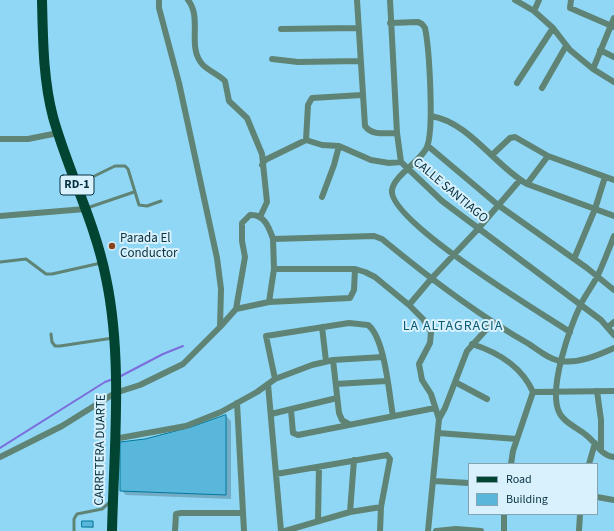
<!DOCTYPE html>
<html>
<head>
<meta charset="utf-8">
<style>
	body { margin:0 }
	#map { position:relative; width:614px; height:531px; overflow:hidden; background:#90d7f5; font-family:"Source Sans 3",sans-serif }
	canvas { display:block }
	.legend { position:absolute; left:468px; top:463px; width:130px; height:52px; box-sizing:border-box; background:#d8f1fc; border:1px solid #84a4b1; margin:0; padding:5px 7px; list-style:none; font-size:12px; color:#073140 }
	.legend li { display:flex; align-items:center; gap:8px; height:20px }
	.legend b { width:20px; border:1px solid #84a4b1 }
</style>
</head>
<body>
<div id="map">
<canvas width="614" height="531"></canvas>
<ul class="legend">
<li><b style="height:5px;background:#014431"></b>Road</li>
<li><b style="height:11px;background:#5ab7dc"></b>Building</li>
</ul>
</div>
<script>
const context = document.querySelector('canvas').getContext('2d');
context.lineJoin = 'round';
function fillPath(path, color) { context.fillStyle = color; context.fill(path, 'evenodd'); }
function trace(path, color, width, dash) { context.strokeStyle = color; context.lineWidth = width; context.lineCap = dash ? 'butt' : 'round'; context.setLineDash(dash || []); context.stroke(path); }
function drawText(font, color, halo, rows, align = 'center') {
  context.font = font + ' "Source Sans 3",sans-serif'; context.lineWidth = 4; context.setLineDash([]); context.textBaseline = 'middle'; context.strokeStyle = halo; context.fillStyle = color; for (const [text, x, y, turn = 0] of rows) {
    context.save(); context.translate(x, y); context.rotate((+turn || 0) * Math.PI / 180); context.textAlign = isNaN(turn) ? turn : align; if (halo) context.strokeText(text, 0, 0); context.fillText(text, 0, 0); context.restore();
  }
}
fillPath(new Path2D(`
	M226 416 231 421V499L126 495 121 490 145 440 191 428Z
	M93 522 94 528 83 527Z`), '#0003');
trace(new Path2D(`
	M119 377 163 354 183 346
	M0 448 105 382 113 379`), '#7c6ddc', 2);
const building = new Path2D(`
	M226 415V495L120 491V442L145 439 191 427Z
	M82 521H93V527H82Z`);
fillPath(building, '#5ab7dc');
trace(building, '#00789a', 1);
trace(new Path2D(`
	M78 184 115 166H125L128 169 139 205 147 206 161 201
	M87 208 134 192
	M0 262 26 259 46 274H52L101 263
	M51 334 52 342 55 346H60L113 338
	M74 531V519L77 514 102 509 110 502`), '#5f8374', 3);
trace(new Path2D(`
	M188 0C203 19 186 47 203 65 209 71 219 75 225 81L229 101 247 118 262 154 267 202 260 217
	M357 0 365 126C372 136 386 133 397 133
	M390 0 397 133 401 162 442 201 601 320 614 335
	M515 0 534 11 553 28 570 50 593 69 614 82
	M571 0 570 8 614 27
	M534 11 539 0
	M390 23 418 22 422 24 425 28C429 47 435 134 426 149 419 162 394 176 392 190 388 221 541 313 570 332
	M281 29 358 28
	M600 50 614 57
	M272 59 298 62 360 61
	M593 69 614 18
	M517 83 553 28
	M542 88 566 46
	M431 116C469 122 495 166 527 184L614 216
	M0 139H28L58 133
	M306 140 308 105 312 98 362 95
	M428 146 498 205 587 268 614 290
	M492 155 510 138 515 137 548 156
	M262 165 265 160 306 140 322 145 339 146 371 160 389 163 401 162
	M527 184 548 156 614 180
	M322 197 334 165 339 146
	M0 216 85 209
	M614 236C609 249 604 262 598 275 593 285 586 294 581 304 570 327 548 388 559 412 563 422 578 428 586 435 596 442 601 456 614 457
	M574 259 595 209 605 177
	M274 269 273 239 374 236 382 239C428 277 476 314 529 344 538 350 550 360 561 361 579 364 598 355 614 348
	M269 302 350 298 354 290 355 269
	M409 305 431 279 478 229 520 180
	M236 309 245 257 242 241V223L250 215C264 214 269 227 273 239
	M220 327 236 309 269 302 274 269H355L365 272 375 277 409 305 423 319 431 332 430 343 419 364 422 380 431 394 439 419 428 531
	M322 327 326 361
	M608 327 614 322
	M472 344C497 352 522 367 533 392L614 391
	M333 360 339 413 342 420 349 424
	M275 379 266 336 349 323 368 325C385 338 389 394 393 416
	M455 382 487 399
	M268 384 281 531
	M336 384 386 381
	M597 391 601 420V450
	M237 403 244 531
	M291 410 293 433 298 435 435 408
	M271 414 337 398
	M439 419 445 408 467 351 493 322
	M438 433 517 439
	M114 439 186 426 221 412 257 392 275 379 312 365 333 360 383 357
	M0 457 62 426 115 393 140 385 183 364 220 327 221 289 217 258 179 83 159 8V0
	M511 464 513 451 533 392
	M589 464 595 443
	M276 474 387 455 390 459 381 507 380 531
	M434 481 469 483
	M597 497 614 500
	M350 512 354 460
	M318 521 319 467
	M175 531 176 514 181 513H242
	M285 531 350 512 381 507
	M436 531 456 529 481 531
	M504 531V514
	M579 531 580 514`), '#5f8374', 6);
trace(new Path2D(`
	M42 0C43 39 43 79 53 117 68 171 95 222 106 278 123 358 114 449 112 531`), '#014431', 10);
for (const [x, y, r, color] of [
	[112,246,4,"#89431d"]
]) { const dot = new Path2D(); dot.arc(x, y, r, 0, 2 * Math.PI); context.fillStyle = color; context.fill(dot); trace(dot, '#d8f1fc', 1.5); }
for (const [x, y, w] of [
	[77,185,34]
]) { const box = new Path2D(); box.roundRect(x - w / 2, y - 10, w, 20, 3); context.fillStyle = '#d8f1fc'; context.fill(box); trace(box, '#073140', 1); }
drawText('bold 12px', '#073140', null, [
	["RD-1",77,185]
]);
drawText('13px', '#073140', '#d8f1fc', [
	["CALLE SANTIAGO",450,191,40],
	["CARRETERA DUARTE",101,450,-89]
]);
drawText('13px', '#073140', '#d8f1fc', [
	["Parada El",120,239],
	["Conductor",120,254]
], 'left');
context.letterSpacing = '1px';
drawText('14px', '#0c5d78', '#d8f1fc', [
	["LA ALTAGRACIA",453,327]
]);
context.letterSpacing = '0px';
</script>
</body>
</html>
